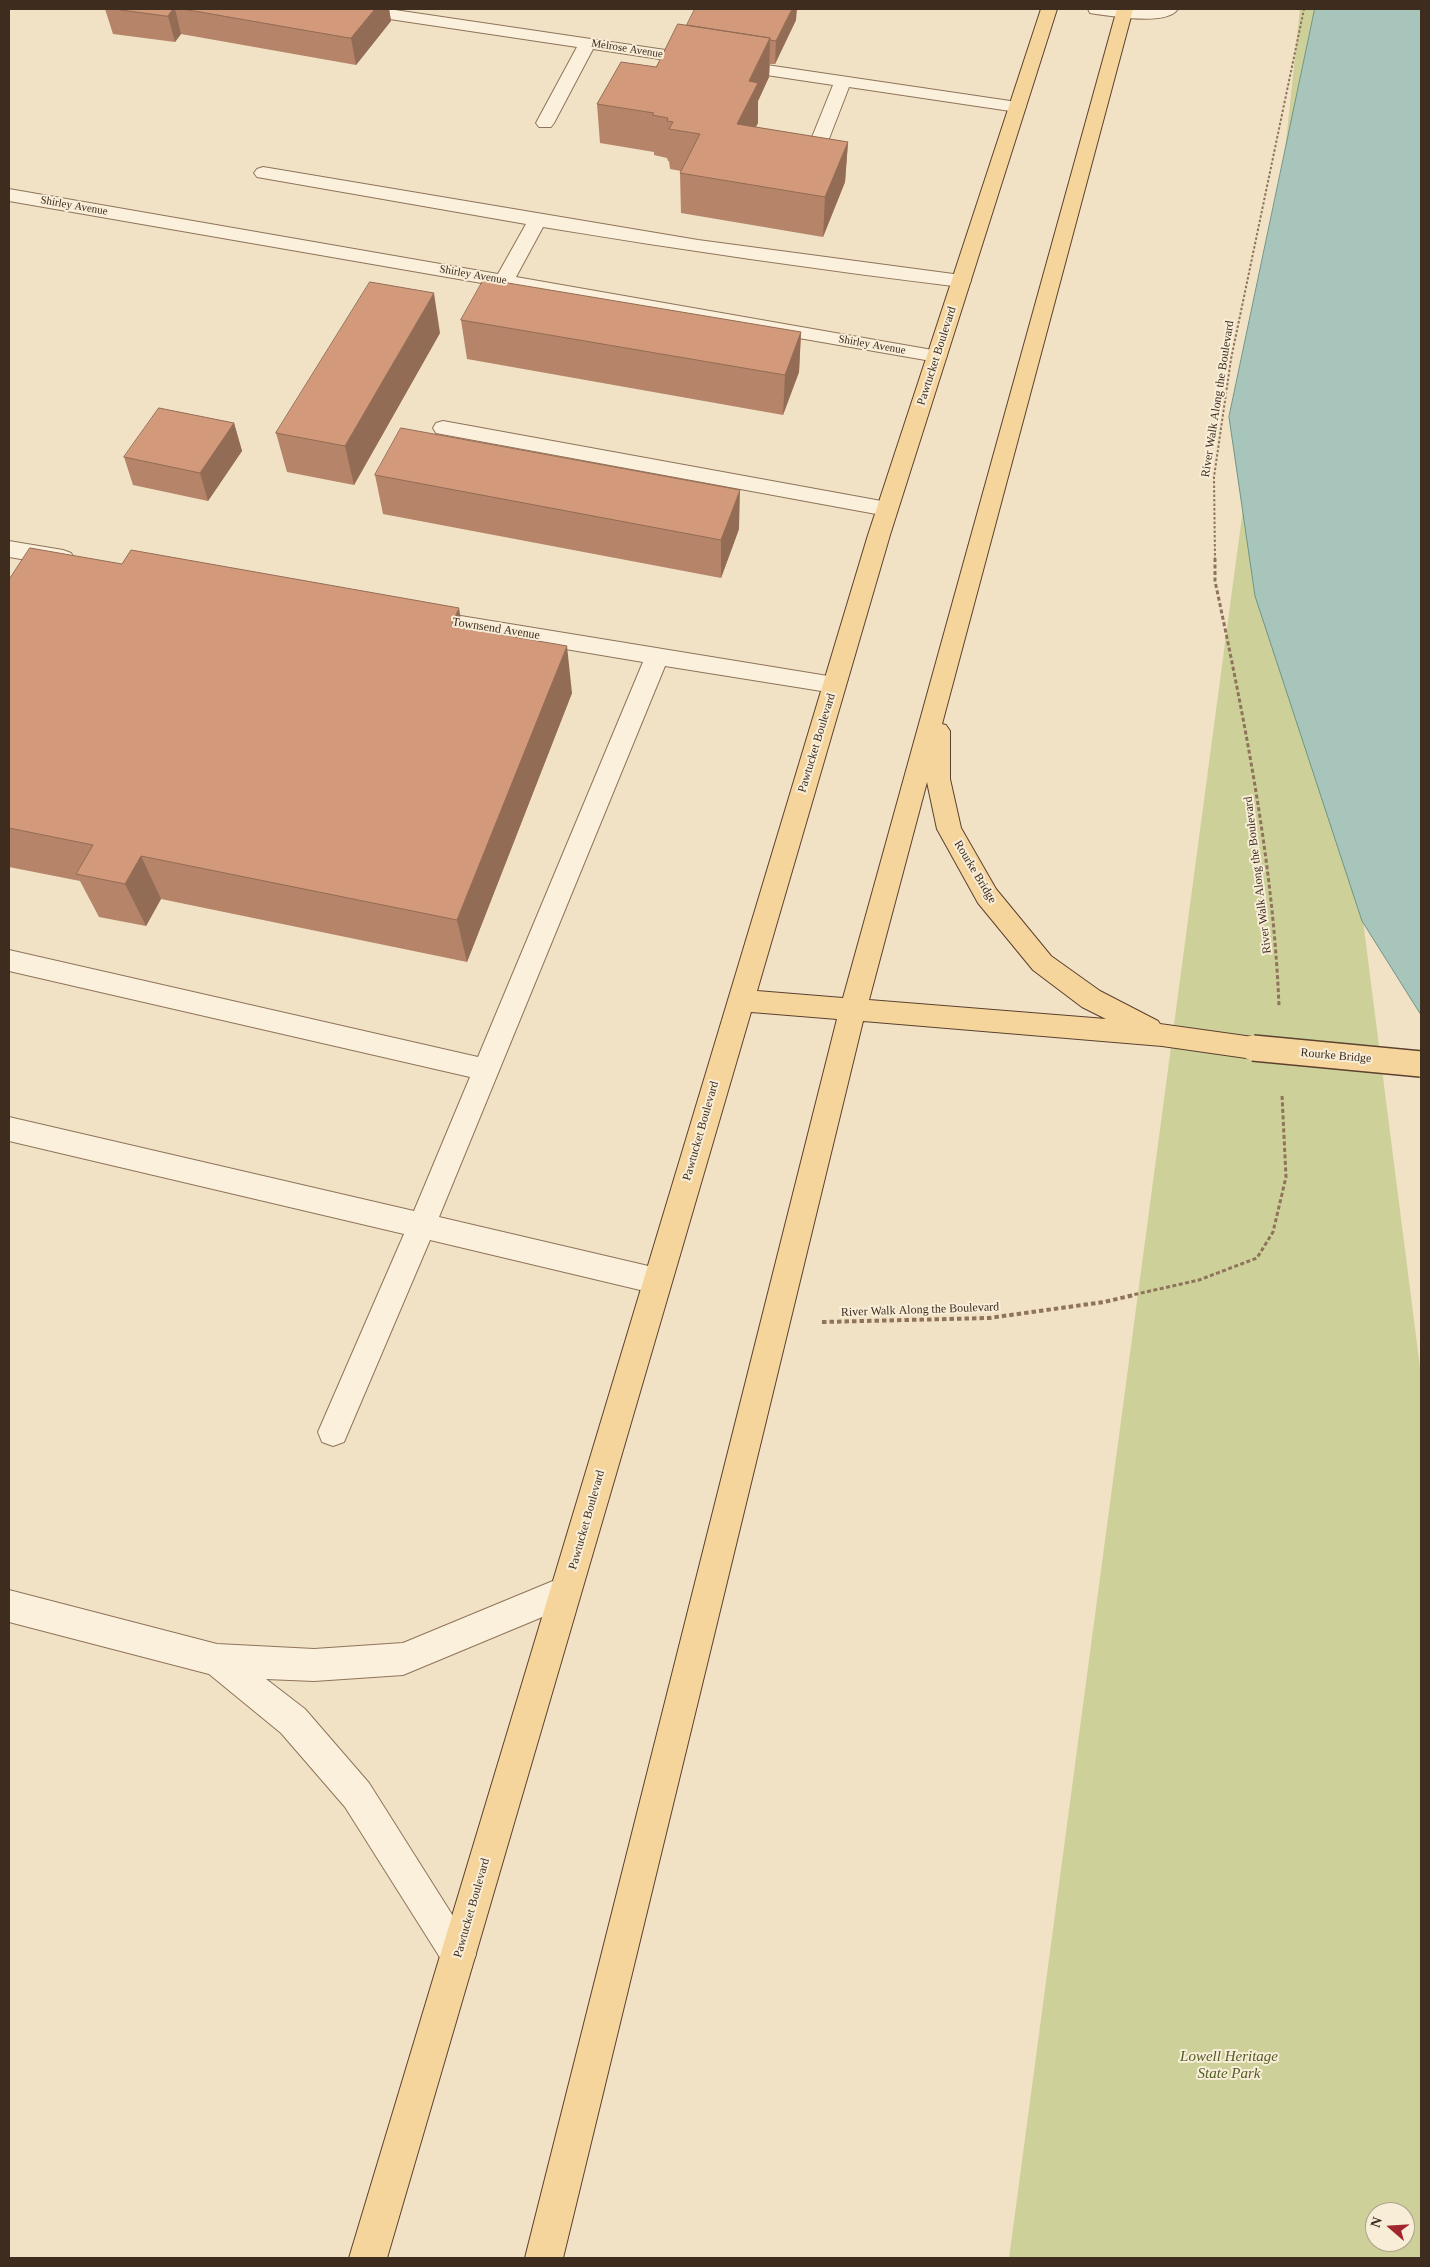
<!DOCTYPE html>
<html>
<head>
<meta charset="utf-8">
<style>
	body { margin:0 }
	#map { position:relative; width:1430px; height:2267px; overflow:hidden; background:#f1e2c6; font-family:"Times New Roman",serif }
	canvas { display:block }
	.frame { position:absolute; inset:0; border:10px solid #3e2c1f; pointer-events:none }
	.north { position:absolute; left:1365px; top:2202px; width:50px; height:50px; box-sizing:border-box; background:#f8edd7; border:1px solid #aea08d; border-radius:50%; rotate:289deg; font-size:14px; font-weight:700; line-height:20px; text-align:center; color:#3e2c1f }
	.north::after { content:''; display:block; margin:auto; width:18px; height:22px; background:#a2262d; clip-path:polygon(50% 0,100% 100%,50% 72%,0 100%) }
</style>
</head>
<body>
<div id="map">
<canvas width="1430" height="2267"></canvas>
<div class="frame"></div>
<div class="north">N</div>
</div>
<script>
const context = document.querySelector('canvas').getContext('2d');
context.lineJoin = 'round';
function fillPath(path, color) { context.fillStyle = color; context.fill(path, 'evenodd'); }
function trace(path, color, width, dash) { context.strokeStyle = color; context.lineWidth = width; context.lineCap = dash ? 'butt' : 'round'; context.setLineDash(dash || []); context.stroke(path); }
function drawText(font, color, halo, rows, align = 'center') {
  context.font = font + ' "Times New Roman",serif'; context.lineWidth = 4; context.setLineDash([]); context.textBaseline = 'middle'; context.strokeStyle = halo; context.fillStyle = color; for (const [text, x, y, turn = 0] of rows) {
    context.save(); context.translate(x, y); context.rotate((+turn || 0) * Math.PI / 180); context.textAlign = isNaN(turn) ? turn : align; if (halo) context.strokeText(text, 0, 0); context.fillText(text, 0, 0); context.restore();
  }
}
fillPath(new Path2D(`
	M1300 9H1376L1341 748 1421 1375V2258H1009L1263 359ZM1375 2212H1405V2242H1375Z`), '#cdd199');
const water = new Path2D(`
	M1315 9H1421V1015L1362 921 1255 596 1229 417Z`);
fillPath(water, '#a8c5bb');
trace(water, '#6e9488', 1);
const minor = new Path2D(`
	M348 9H388L1017 102 1023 103 1026 107 1023 111 1017 112 849 87 820 162 817 166 811 167 805 166 802 162 833 85 593 49 554 123 551 127H539L536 123 577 47 356 14 350 13Z
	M1088 9H1178C1167 26 1114 16 1096 14L1090 13Z
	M263 167 698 240 961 275 968 277 971 281 968 285 961 287C821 270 682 250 543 227L516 277 944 352 947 356 944 360 937 362 9 201V189L498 274 526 224 257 177 254 173 257 169Z
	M443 421 887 502 895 504 898 509 895 514 887 516 436 433 433 428 436 423Z
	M9 541 63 550 71 553 74 558 71 563 63 566 9 557Z
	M424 610 834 677 842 679 846 685 842 691 834 693 665 666 439 1217 657 1268 667 1272 671 1281 667 1290 657 1294 430 1240 344 1442 333 1446 322 1442 318 1432 404 1234 9 1141V1117L414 1211 470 1077 9 971V950L478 1057 643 662 416 624 413 618 416 612Z
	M565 1576 576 1581 581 1592 576 1603 403 1675 314 1681 266 1679 305 1709 369 1783 470 1943 476 1955 470 1967 458 1973 446 1967 345 1807 281 1733 209 1674 9 1622V1590L217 1644 314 1649 403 1643Z`);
const major = new Path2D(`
	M1041 9H1057L890 535 757 991 843 998 1117 9H1133L942 724 946 725 950 731V779L961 828 996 889 1051 956 1100 991 1158 1021 1160 1024 1253 1037 1262 1040 1266 1048 1262 1056 1253 1059 1162 1046 863 1021 563 2258H525L837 1019 751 1012 387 2258H349L868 535ZM927 782 937 829 978 903 1033 970 1082 1007 1106 1019 869 1000Z`);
trace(minor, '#8f735a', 2);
trace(major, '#5c412e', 2);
trace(new Path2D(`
	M1215 560 1214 477 1231 359 1304 9`), '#8f735a', 2, [2.5, 2]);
trace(new Path2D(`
	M1215 558V581C1245 722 1273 861 1279 1006
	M1128 1296 1199 1280 1257 1258 1273 1232 1286 1177 1282 1095`), '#8f735a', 3, [4, 2.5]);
trace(new Path2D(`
	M822 1322 989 1318 1104 1302 1134 1295`), '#8f735a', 4, [4.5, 3]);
fillPath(minor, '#fbf0db');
fillPath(major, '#f6d59d');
const majorBridge = new Path2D(`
	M1253 1048 1421 1064`);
trace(majorBridge, '#5c412e', 28, []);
trace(majorBridge, '#f6d59d', 25);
fillPath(new Path2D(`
	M105 9H389L391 21 356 65 181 34 175 42 113 34Z
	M796 20 775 64H770L769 77 758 101V123L755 127 848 142 845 182 823 237 681 213 680 173 681 171 670 169 669 161H668L667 158 654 155V152L600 143 597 104 656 67 687 25Z
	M461 320 801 332 799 372 783 415 467 359Z
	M440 333 354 485 287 472 276 433Z
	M234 423 242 451 208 501 133 485 124 457Z
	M375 475 739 529 721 578 383 514Z
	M9 580 462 628 572 693 467 962 161 899 146 926 99 917 80 881 9 867Z`), '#b58469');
fillPath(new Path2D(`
	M173 9H175L181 34 175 42 168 16Z
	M375 9H389L391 21 356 65 351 38Z
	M792 9H797L796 20 775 64 776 41Z
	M770 38 769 77 758 101V123L737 164V124L749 81Z
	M848 142 845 182 823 237 825 197Z
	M434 293 440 333 354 485 345 446Z
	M801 332 799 372 783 415 785 375Z
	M234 423 242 451 208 501 200 473Z
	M740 490 739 529 721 578V540Z
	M459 608 467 655 451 626Z
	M567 646 572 693 467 962 457 920Z
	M141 856 161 899 146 926 125 884Z`), '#936c55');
const building = new Path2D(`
	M114 9H173L168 16Z
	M183 9H375L351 38Z
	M695 9H792L776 41 770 40V38L687 25Z
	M678 24 770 38 749 81 758 83 737 124 848 142 825 197 680 173 700 134 669 129 673 122 667 121 668 118 652 115 654 113 597 104 621 62 656 67Z
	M484 279 801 332 785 375 461 320Z
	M370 282 434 293 345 446 276 433Z
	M159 408 234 423 200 473 124 457Z
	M401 428 740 490 721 540 375 475Z
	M30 548 122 564 131 550 459 608 451 626 567 646 457 920 141 856 125 884 76 874 93 845 9 828V580Z`);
fillPath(building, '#d29a7a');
trace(building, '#936c55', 1);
drawText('11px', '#3e2c1f', '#f8edd7', [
	["Melrose Avenue",627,49,9],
	["Shirley Avenue",74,206,10],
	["Shirley Avenue",473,275,10],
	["Shirley Avenue",872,345,10]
]);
drawText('12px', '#3e2c1f', '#f8edd7', [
	["Pawtucket Boulevard",937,356,-72],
	["River Walk Along the Boulevard",1218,399,-81],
	["Townsend Avenue",496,629,9],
	["Pawtucket Boulevard",817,743,-73],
	["Rourke Bridge",975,872,59],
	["River Walk Along the Boulevard",1258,875,-97],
	["Rourke Bridge",1336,1056,5],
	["Pawtucket Boulevard",701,1131,-74],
	["River Walk Along the Boulevard",920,1310,-2],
	["Pawtucket Boulevard",587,1520,-74],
	["Pawtucket Boulevard",472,1908,-74]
]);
drawText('italic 15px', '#515c24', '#f8edd7', [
	["Lowell Heritage",1229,2057],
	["State Park",1229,2074]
]);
</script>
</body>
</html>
